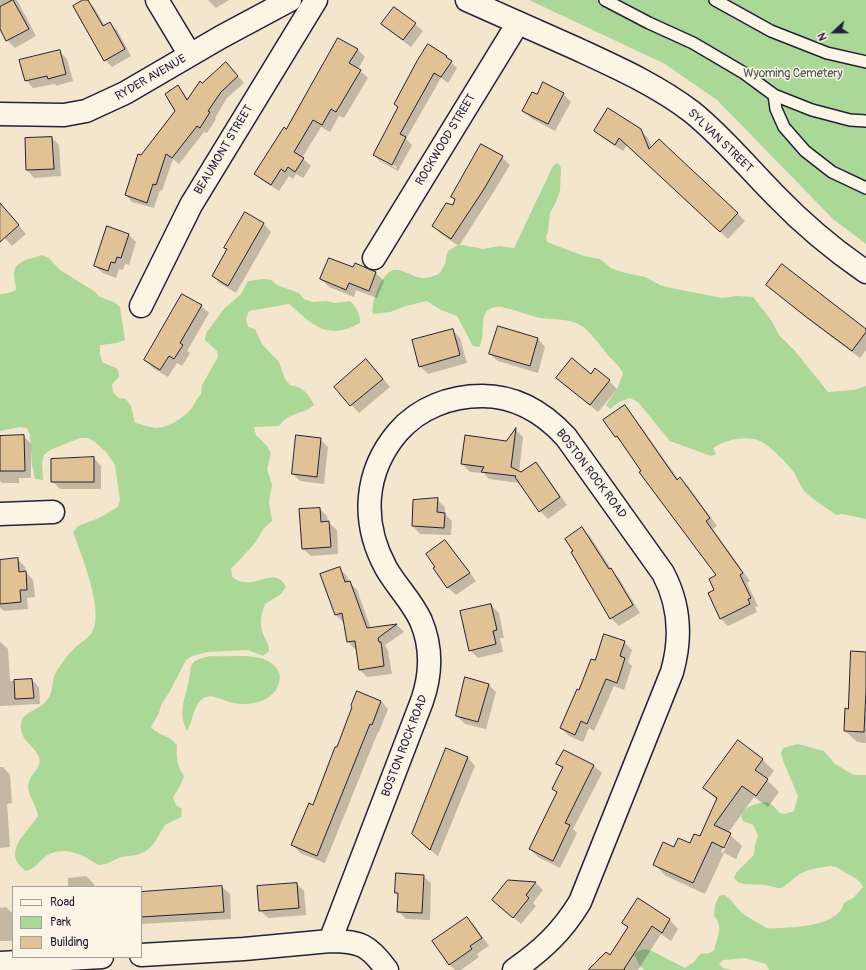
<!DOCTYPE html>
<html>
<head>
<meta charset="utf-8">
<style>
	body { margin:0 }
	#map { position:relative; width:866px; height:970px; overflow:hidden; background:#f4e6cd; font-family:Pangolin,sans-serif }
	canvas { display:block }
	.legend { position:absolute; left:12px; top:886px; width:130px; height:72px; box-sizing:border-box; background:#fcf5e5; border:1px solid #a5a1a1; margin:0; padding:5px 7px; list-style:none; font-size:12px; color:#22223b }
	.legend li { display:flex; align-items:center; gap:8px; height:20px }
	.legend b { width:20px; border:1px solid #a5a1a1 }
	.north { position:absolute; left:814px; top:12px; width:40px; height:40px; -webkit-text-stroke:3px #fcf5e5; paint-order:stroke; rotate:248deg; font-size:11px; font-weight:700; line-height:16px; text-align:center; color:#22223b }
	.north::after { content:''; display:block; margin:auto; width:14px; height:18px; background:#22223b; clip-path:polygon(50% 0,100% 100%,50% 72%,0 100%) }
</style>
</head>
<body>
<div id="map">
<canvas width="866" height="970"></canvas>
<ul class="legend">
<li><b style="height:5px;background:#fcf5e5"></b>Road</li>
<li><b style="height:11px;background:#a9d897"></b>Park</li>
<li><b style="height:11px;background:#e1c294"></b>Building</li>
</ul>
<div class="north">N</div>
</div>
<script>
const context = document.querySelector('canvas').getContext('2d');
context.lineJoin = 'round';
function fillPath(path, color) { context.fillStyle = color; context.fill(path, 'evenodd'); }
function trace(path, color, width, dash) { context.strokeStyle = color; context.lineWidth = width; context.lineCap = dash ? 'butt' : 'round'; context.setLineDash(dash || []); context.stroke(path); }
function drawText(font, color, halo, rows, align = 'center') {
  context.font = font + ' Pangolin,sans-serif'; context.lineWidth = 3; context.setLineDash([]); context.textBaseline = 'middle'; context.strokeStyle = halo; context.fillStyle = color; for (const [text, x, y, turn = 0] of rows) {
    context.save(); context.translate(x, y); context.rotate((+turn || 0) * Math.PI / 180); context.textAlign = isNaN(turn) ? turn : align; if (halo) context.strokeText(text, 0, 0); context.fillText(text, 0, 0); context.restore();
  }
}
fillPath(new Path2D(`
	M529 0H866V244L833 219 717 100 665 64Z
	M556 163 559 164 561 168 560 191 556 202 550 213 548 231 546 237 547 242 584 256 600 259 611 268 622 272 645 277 660 285 671 288 722 298 737 296 753 297 771 320 779 335 795 351 828 392 854 390 866 386V519L842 514 836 515C826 507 813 500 804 491 799 484 797 476 792 470 786 462 769 445 760 441 746 435 725 440 713 448L716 454 711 456 670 441 638 402 630 398 619 402 610 409 606 405 617 389 623 374C620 365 612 361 606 353 600 345 591 333 582 326 570 318 554 320 540 318 528 315 515 310 502 307 498 306 492 307 488 310 479 317 486 337 479 347L473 346 457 316 441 310 427 301 406 306 390 312 373 314C370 304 382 271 394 270 404 269 413 278 424 278 428 278 434 276 439 274L446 262V256L448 251 456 246 462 245 483 249 499 246 514 248 553 166Z
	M42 255 49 258 60 270 94 291 100 297 114 302 120 307 125 340 117 343 100 345V354L102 362 118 369 119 377 112 384 113 392 119 398 126 399 131 406 135 423C141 424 149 427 156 428 168 428 183 418 191 409 195 404 196 399 201 394L202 385 218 357 217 351 205 340 206 333 224 309 241 294 248 281 263 279 271 280 277 285 299 293 304 299 312 302 327 301 335 303 350 301C357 308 360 313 360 323 355 325 349 329 343 330 319 335 306 318 289 304L249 311 246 319 248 327 255 329 262 344 279 362 285 379 290 385C303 387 308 393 314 405 302 415 289 412 279 426L254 427 256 435 267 446 271 453 267 469 272 485 269 502 272 521 264 528 255 543 231 569 232 577C253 594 274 563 286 587L281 594 265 604C261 615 259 625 264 636 267 643 269 644 269 651L263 656 248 650 208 652 192 656 186 660 170 691 161 705 159 713 151 727C160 737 167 733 177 745 176 757 177 767 184 776 182 784 177 790 173 798L176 805 182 809 181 817 165 825 156 840 151 847 144 852 137 855 121 857 106 864 98 865C83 854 62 845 46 856 37 863 38 867 26 871 0 853 27 833 38 816 37 805 25 792 29 782 31 773 44 766 38 755 32 744 19 739 21 724 23 711 40 710 47 700 54 692 51 681 56 672 61 664 68 654 75 648 79 643 86 640 91 634 106 614 81 554 73 532L78 526 99 518 118 507 120 500 115 465 106 452 95 442 88 438H80L50 450 44 455 42 463 43 480 35 479 32 465 30 435 27 428 19 427 0 431V294L9 293 16 290C16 284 14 279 14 274 14 260 32 259 42 255Z
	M210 656C228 658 265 650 277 669 281 674 280 680 278 686 271 703 245 707 229 702 222 700 213 694 206 697 194 701 193 721 187 731 177 711 186 698 189 679 190 675 190 670 191 666 194 659 203 658 210 656Z
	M798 744 824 751 835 764 854 775H866V970H769L766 964 745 958 723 960 719 964 723 968 733 970H644L640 966 634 955C640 949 644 948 652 951L685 968 694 962 700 954 710 953 714 950C717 939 724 925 714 916L715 905 719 896 724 895C734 901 733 904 741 912 744 915 763 926 767 928 772 929 777 928 782 928 800 927 839 925 844 903L853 898 863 887 860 882 855 878 836 867 830 866 812 869 801 873 782 888H777L766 885 744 884 738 882 734 878 736 873 754 855 755 845 758 835 753 825 743 821 741 816C745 806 756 803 767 802L772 805 780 813 785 814 794 811 798 796 784 763 781 753 783 748Z`), '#a9d897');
fillPath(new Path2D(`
	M0 0H17L36 36 15 48 7 40 0 27Z
	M85 0 93 6 105 26 110 24 117 30 131 56 112 67 105 60Z
	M208 0H229L216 8Z
	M382 24H415L423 31 411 47 390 31Z
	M357 49 365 57 358 69 368 78 344 118 339 116 330 132 321 127 302 158 311 166 303 178 296 174 293 179 289 176 279 191 263 181 256 174 287 130Z
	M59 51 67 59 73 81 56 86 55 84 33 88 26 80Z
	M446 57 457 68 448 83 441 78 406 139 412 145 398 171 380 161 374 155 398 108 395 104ZM380 158 397 167 396 168 380 160Z
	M232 69 244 83 227 98 215 118 216 119 207 133 204 132 179 164 173 159 162 191 160 190 154 208 132 202 126 195 141 157 176 111 178 87 184 93 188 100 202 84Z
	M563 94 571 102 555 131 531 118 523 111 537 95Z
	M640 130 648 138 652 147 737 213 745 221 728 239 627 145 623 151 603 138 595 131Z
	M52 138 59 145 61 176 34 178 27 170Z
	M502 157 510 165 491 196 459 246 441 234 433 226 453 206 456 200 452 196Z
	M0 210 10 215 26 234 12 246 0 233Z
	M245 213 264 224 271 232 236 293 221 284 213 276 228 250Z
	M129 235 136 242 129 265 125 264 123 270 119 269 116 278 103 273 95 266Z
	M355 265 376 273 384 281 377 298 356 290 354 297 329 287 321 279 354 269Z
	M767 285 866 330V350L860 358 814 324Z
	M201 306 209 313 187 351 190 353 182 366 177 363 168 377 153 368 145 360Z
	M499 327 538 339 545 347 538 373 498 361 490 354Z
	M452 330 460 338 467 363 428 374 420 366Z
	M374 368 390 387 359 413 335 387Z
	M591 375 609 381 617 389 598 412 565 385Z
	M625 406 632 414 679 480 680 479 688 486 717 526 713 529 750 581 747 583 758 606 755 607 757 612 728 626 720 618 716 591 717 576 624 445 616 437 605 420Z
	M516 430 523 437 519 472 521 473 536 463 543 471 567 505 548 519 540 511 520 483 489 479 484 473 470 472 462 464 506 442Z
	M24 436 31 444V478H19V483H2L0 481V437Z
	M320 439 328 447 324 484 300 481 293 474Z
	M94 458 101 466V489H60L52 481Z
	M437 500 445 507V514L452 521 451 535 420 534 413 526Z
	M320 509 327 516 328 522 337 530 338 554 311 556 303 549Z
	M582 528 590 536 613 572 618 577 640 613 619 626 611 618 573 552Z
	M445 542 452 549 476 581 456 595 448 588 435 568Z
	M17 559 25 567 26 572 33 580 35 597 27 598 28 609 4 611 0 608V561Z
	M339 568 347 576 349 582 357 590 371 629 397 625 404 632 385 645 388 651 392 674 367 677 360 670 357 649H355L348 642 344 623 336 615 321 574Z
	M491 605 499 613 504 638H500L503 652 478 658 470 650Z
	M0 642 8 649 10 681 32 680 39 687 40 704 0 706Z
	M624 642 632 650 628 662 632 666 624 690 614 686 594 731 589 728 583 742 569 736 561 728 596 662Z
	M866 653V743L857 742 845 731 848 710Z
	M489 685 496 692 486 729 465 724 457 716Z
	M381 701 388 709 379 732H378L325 863 300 853 293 845 314 806 337 749Z
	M738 742 763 760 774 771 767 780 779 792 768 807 754 797 728 833 742 846 736 859 724 853 705 894 666 876 654 864 674 849 691 844 700 837 717 800 704 788ZM728 838H730L723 853 721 852Z
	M447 749 468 758 475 766 438 856 420 842Z
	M564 751 594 766 602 773 573 829 577 833 560 868 538 857 530 849 557 793 553 789 563 769 558 764Z
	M0 767H3L10 775 12 803 7 804 10 847 0 848Z
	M86 876 94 884V887H62L68 886V878Z
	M423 876 431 883 430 920 406 919 398 911 399 895 396 892Z
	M509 881 536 883 543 890 533 903 536 906 521 924 493 900Z
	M297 884 304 891 306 915 268 918 260 910Z
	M222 887 230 894 231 919 141 924V893Z
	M638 899 670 920 678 929 671 941 661 934 638 970H590L610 957 628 928 623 923Z
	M6 907 13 914V941H0V908Z
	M467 918 475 926 489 946 477 954 479 957 461 970H455L450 965 434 941Z`), '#0003');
const building = new Path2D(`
	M13 0 29 29 6 41 0 29V7Z
	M83 0H88L103 26 110 22 125 49 104 61 73 6Z
	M394 7 416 23 403 40 381 24Z
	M338 38 358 49 349 63 361 70 336 112 331 109 322 125 313 120 294 152 304 158 295 172 288 167 285 172 281 169 271 185 254 174 284 127 286 129Z
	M428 44 447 56 446 57 452 61 441 77 434 73 400 134 406 137 392 165 373 155 398 107 394 104 417 61Z
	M60 50 66 74 48 79 47 76 25 81 19 60Z
	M226 62 238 76 221 92 208 111 210 112 200 128 197 126 172 158 166 154 156 185 153 184 147 203 125 195 138 154 141 155 175 111 165 94 178 85 187 100 200 81 202 83Z
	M543 82 564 93 548 124 522 111 532 92 537 94Z
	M608 108 641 129 649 149 659 139 738 213 720 232 619 138 615 145 594 131Z
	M52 137 54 169 26 170 25 138Z
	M481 144 503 156 484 189 451 239 432 226 446 203 453 205 455 199 451 197Z
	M0 203 19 225 0 242Z
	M245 212 264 223 228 286 212 276 227 249 224 248Z
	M107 226 129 234 121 258 117 257 115 263 111 262 108 271 94 266Z
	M329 258 353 267 355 263 376 272 369 291 349 283 346 290 320 279Z
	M782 264 866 329V332L852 351 805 316 766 285Z
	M182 294 202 305 180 343 183 345 174 359 169 356 160 370 144 360Z
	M498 326 538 338 530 366 489 354Z
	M453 329 460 355 419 367 412 340Z
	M572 358 591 374 595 368 610 380 590 405 556 378Z
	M366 359 383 379 350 406 334 387Z
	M625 405 677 480 680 477 710 518 706 521 743 573 740 575 751 598 748 599 750 604 720 619 708 593 714 590 709 579 716 575 639 472 641 471 617 436 615 437 603 420Z
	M516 428 511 467 521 472 536 462 560 497 539 512 515 477 516 476 481 472 484 467 461 464 465 435 506 441Z
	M24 435 25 471H0V436Z
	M296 435 321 438 317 477 292 474Z
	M94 457V482H51V459Z
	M438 498 437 512 445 513 444 528 412 526 413 500Z
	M320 508 321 522 329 521 331 547 302 549 299 509Z
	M582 527 609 569 611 568 633 605 610 619 571 552 573 551 565 539Z
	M445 540 470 573 447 588 433 568 435 567 426 554Z
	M18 558 19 572 26 571 27 590H20L21 602 0 604V560Z
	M340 567 345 582 350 581 367 628 397 624 378 638 379 642H381L384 666 359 670 355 641 347 642 342 613 335 615 320 574Z
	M491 604 497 630 493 631 496 644 469 651 460 611Z
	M604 634 625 641 620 656 625 658 617 683 606 679 587 724 581 721 575 735 560 728 577 689 579 690 591 659 595 660Z
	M851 651 866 652V690L864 732 844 731 845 708 848 709Z
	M465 677 489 684 478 722 456 716Z
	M32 679 34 698 15 699 14 680Z
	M357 691 381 701 372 725 370 724 317 856 291 845 309 803 313 805 335 747H337L352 707 351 706Z
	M738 740 763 759 755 770 768 779 756 796 742 786 714 825 731 833 724 848 712 842 693 883 653 865 663 842 674 847 678 838 690 843 694 834 700 836 717 798 703 788Z
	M446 748 468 757 430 850 412 834Z
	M564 750 594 765 565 823 570 825 553 861 529 849 557 792 552 789 563 767 556 764Z
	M396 873 424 875 422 913 397 912 398 893H395Z
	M508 880 536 882 526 895 529 898 513 918 492 900Z
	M297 883 299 908 259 911 257 886Z
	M222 886 224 912 141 917V892Z
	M638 898 670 919 662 933 652 926 624 969 625 970H588L606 952 610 955 628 927 622 923Z
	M467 917 482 938 470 946 472 949 449 965 432 941Z`);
fillPath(building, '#e1c294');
trace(building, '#22223b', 1);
const lane = new Path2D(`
	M605 0 649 23 693 43 744 73 774 95 812 110 850 120 866 121
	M715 0 771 31 827 53 866 62
	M774 95 776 109 784 127 805 151 832 172 866 188`);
const street = new Path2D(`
	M157 0 190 55
	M0 114 64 115 86 111 125 93 221 37 290 0
	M374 258 518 23
	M141 306 191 205 316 0
	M0 514 53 512
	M330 941 422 701C431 675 432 647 421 621 412 601 396 586 386 568 361 522 364 472 398 432 419 408 450 396 482 396 516 396 544 413 566 437L663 573C680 605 682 637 672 672L580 902C562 932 542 950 514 970
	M141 955 244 949 330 941C360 941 369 945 387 970
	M0 963 102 957`);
const secondary = new Path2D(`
	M467 0C503 16 539 32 575 48 616 67 657 85 692 112 723 137 748 168 776 196 803 224 834 250 866 272`);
trace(lane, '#22223b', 14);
trace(street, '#22223b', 25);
trace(secondary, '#22223b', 25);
trace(lane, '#fcf5e5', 11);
trace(street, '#fcf5e5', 22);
trace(secondary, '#fcf5e5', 22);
drawText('12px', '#4a5957', '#fcf5e5', [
	["Wyoming Cemetery",793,74]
]);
drawText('12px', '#22223b', '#fcf5e5', [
	["RYDER AVENUE",151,78,-30],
	["ROCKWOOD STREET",446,140,-59],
	["SYLVAN STREET",720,141,44],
	["BEAUMONT STREET",224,150,-59],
	["BOSTON ROCK ROAD",591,474,53],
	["BOSTON ROCK ROAD",405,746,-69]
]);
</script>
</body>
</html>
